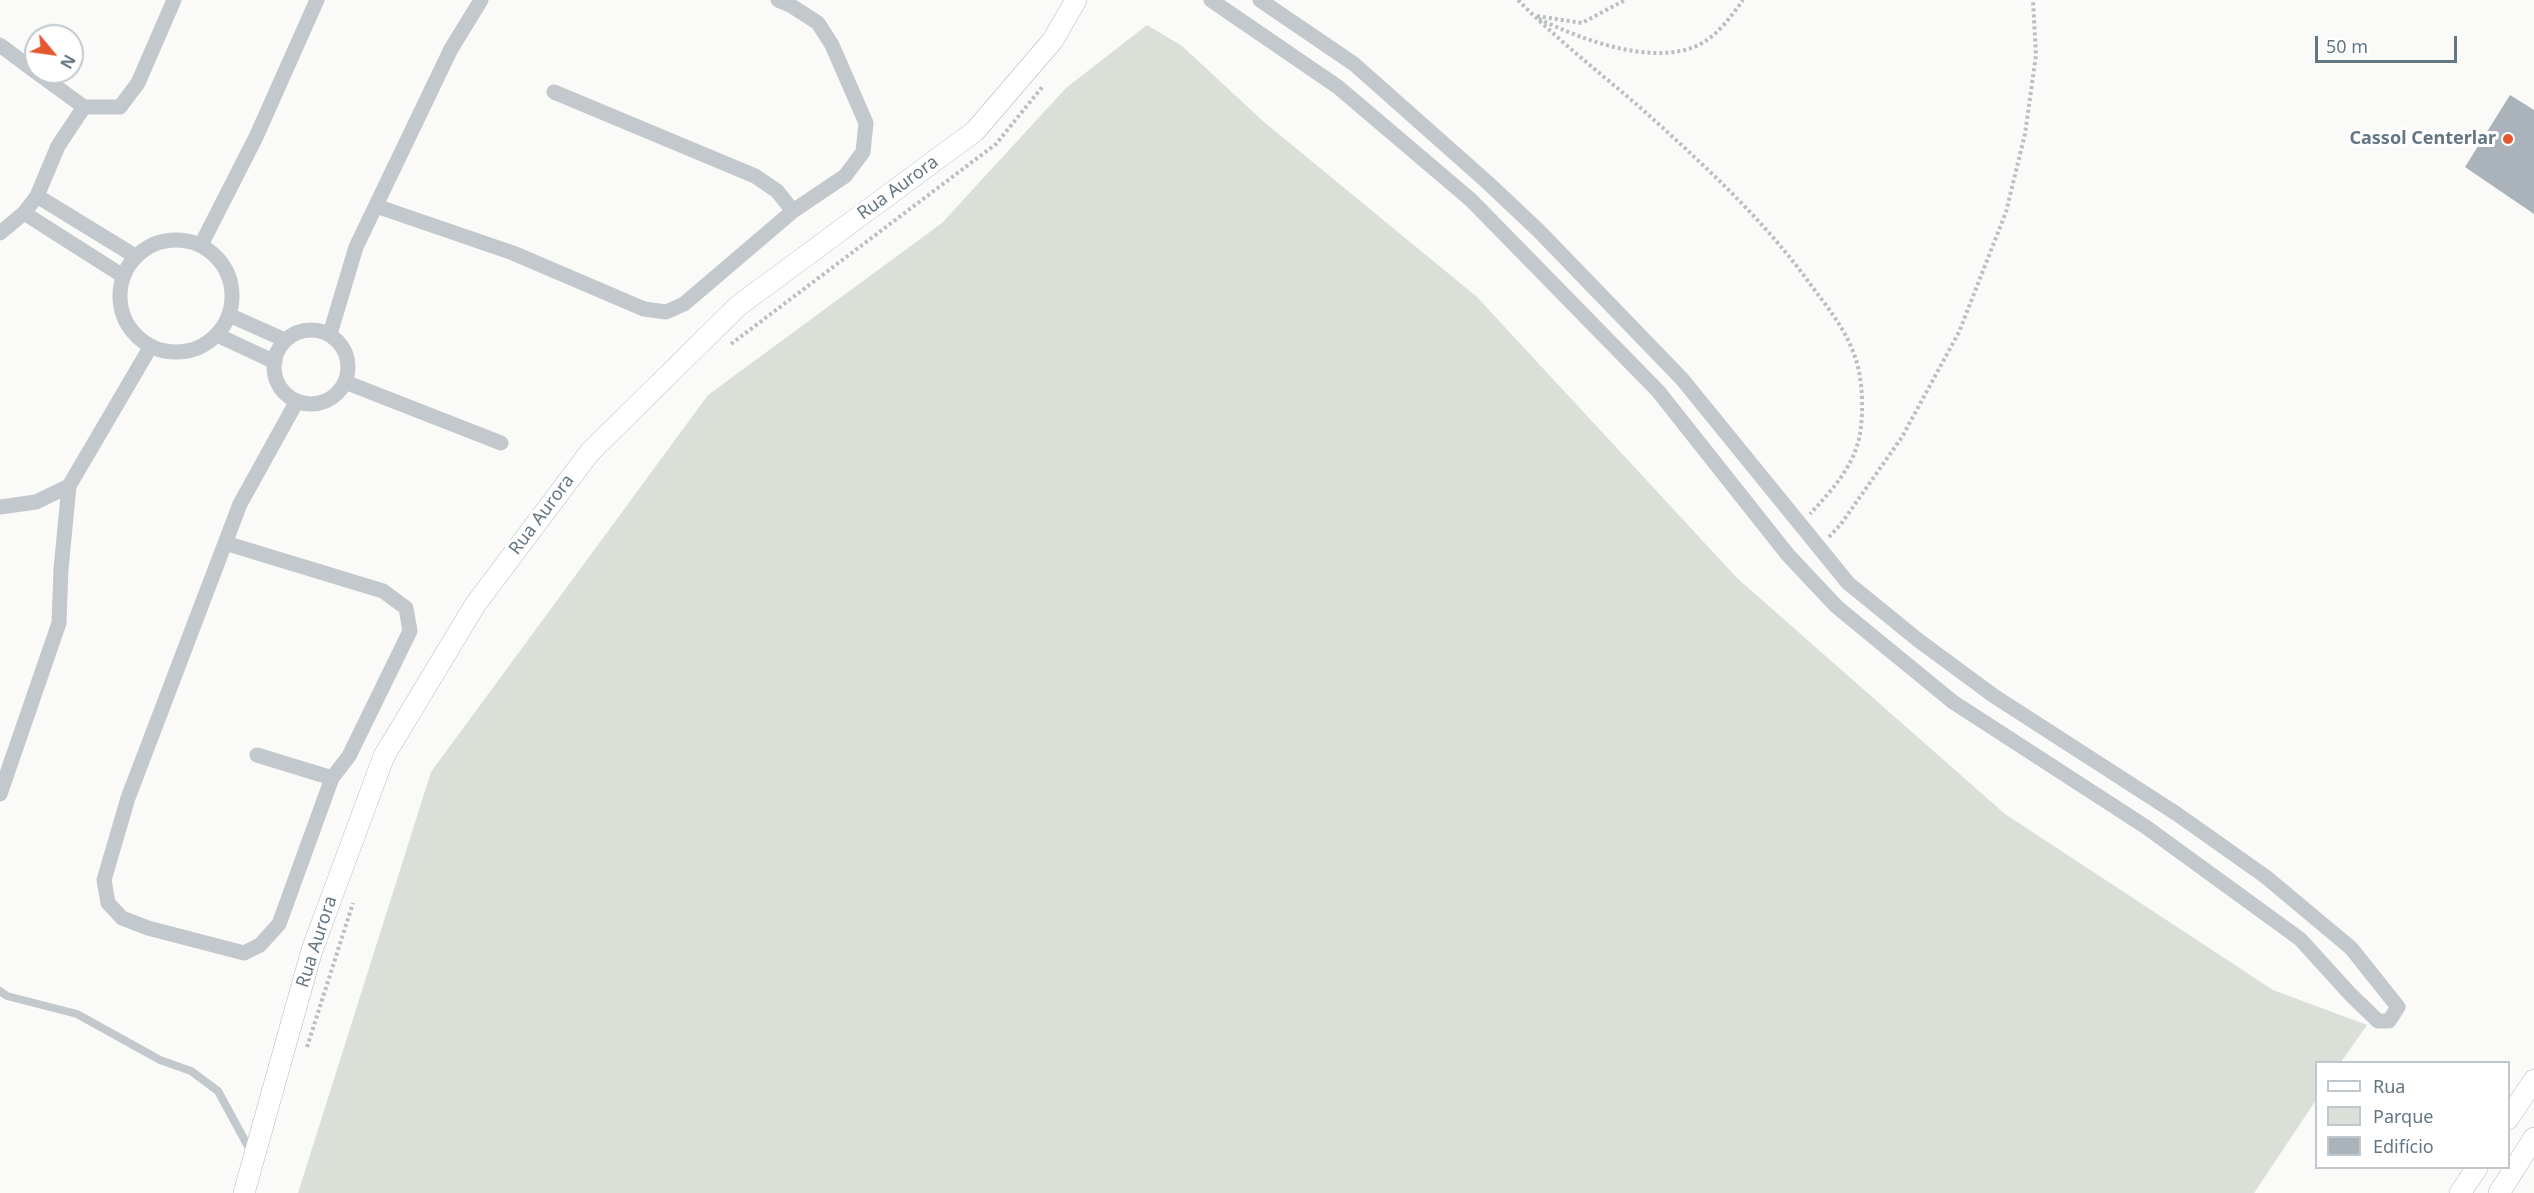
<!DOCTYPE html>
<html>
<head>
<meta charset="utf-8">
<style>
	body { margin:0 }
	#map { position:relative; width:2534px; height:1193px; overflow:hidden; background:#fafaf8; font-family:"Noto Sans",sans-serif }
	canvas { display:block }
	.legend { position:absolute; left:2315px; top:1061px; width:195px; height:108px; box-sizing:border-box; background:#fff; border:2px solid #c1c8cd; margin:0; padding:8px 10px; list-style:none; font-size:18px; color:#657683 }
	.legend li { display:flex; align-items:center; gap:12px; height:30px }
	.legend b { width:30px; border:2px solid #c1c8cd }
	.north { position:absolute; left:24px; top:24px; width:60px; height:60px; box-sizing:border-box; background:#fff; border:2px solid #c1c8cd; border-radius:50%; rotate:119deg; font-size:16px; font-weight:700; line-height:24px; text-align:center; color:#657683 }
	.north::after { content:''; display:block; margin:auto; width:21px; height:27px; background:#e4572e; clip-path:polygon(50% 0,100% 100%,50% 72%,0 100%) }
	.scale { position:absolute; left:2315px; top:36px; width:142px; height:27px; box-sizing:border-box; border:3px solid #657683; border-top:0; padding-left:8px; font-size:18px; line-height:21px; white-space:nowrap; color:#657683; -webkit-text-stroke:4px #fff; paint-order:stroke }
</style>
</head>
<body>
<div id="map">
<canvas width="2534" height="1193"></canvas>
<ul class="legend">
<li><b style="height:8px;background:#fff"></b>Rua</li>
<li><b style="height:16px;background:#dadfd7"></b>Parque</li>
<li><b style="height:16px;background:#aab3b9"></b>Edifício</li>
</ul>
<div class="north">N</div>
<div class="scale">50 m</div>
</div>
<script>
const context = document.querySelector('canvas').getContext('2d');
context.lineJoin = 'round';
function fillPath(path, color) { context.fillStyle = color; context.fill(path, 'evenodd'); }
function trace(path, color, width, dash) { context.strokeStyle = color; context.lineWidth = width; context.lineCap = dash ? 'butt' : 'round'; context.setLineDash(dash || []); context.stroke(path); }
function drawText(font, color, halo, rows, align = 'center') {
  context.font = font + ' "Noto Sans",sans-serif'; context.lineWidth = 6; context.setLineDash([]); context.textBaseline = 'middle'; context.strokeStyle = halo; context.fillStyle = color; for (const [text, x, y, turn = 0] of rows) {
    context.save(); context.translate(x, y); context.rotate((+turn || 0) * Math.PI / 180); context.textAlign = isNaN(turn) ? turn : align; if (halo) context.strokeText(text, 0, 0); context.fillText(text, 0, 0); context.restore();
  }
}
fillPath(new Path2D(`
	M1147 25 1182 46 1264 122 1477 297 1737 578 2005 814 2273 990 2367 1025 2341 1062H2316V1100L2254 1193H298L431 772 708 395 942 223 1066 88Z`), '#dadfd7');
fillPath(new Path2D(`
	M2510 95 2534 110V214L2465 167Z`), '#aab3b9');
const secondary = new Path2D(`
	M2508 1119 2534 1080
	M244 1193 312 950 384 756 475 605 590 452 738 306 975 131 1053 40 1076 0
	M2460 1193 2477 1168
	M2499 1193 2534 1138`);
trace(secondary, '#b3babf', 22);
trace(new Path2D(`
	M1518 0C1557 40 1602 74 1644 111 1703 164 1761 217 1808 281 1824 303 1842 324 1852 349 1863 374 1864 408 1860 434 1854 467 1831 491 1810 514
	M1537 16 1582 23 1625 0
	M1539 19C1581 39 1648 65 1694 47 1715 39 1730 18 1743 0
	M731 344 996 144 1043 86
	M1829 537 1841 524 1902 437 1959 332 2006 212 2025 134 2036 55 2033 0
	M307 1047 353 903`), '#bbbfc2', 4, [3, 3]);
trace(new Path2D(`
	M0 991 7 996 77 1014 160 1060 191 1071 218 1091 250 1150`), '#c3c8cc', 8);
trace(new Path2D(`
	M1211 0 1338 87 1471 200 1658 391 1788 555 1837 607 1953 702 2146 827 2300 939 2351 995 2378 1021H2389L2398 1007 2351 948 2266 877 2177 814 1994 696 1918 640 1848 583 1682 379 1539 231 1487 182 1354 64 1260 0
	M0 45 36 72
	M36 72 84 107H120L138 83 174 0
	M554 92 755 176 777 191 793 211
	M37 196 135 256
	M376 206 513 253 644 309 666 312 684 304 793 211 845 176 863 152 866 123 832 45 818 23 790 5 778 0
	M24 213 123 276
	M0 233 24 213 37 196 58 146 84 107
	M120 296a56 56 0 1 1 112 0a56 56 0 1 1-112 0Z
	M201 245 256 137 317 0
	M229 315 285 340
	M274 367a37 37 0 1 1 74 0a37 37 0 1 1-74 0Z
	M330 334 356 247 451 49 481 0
	M217 335 275 362
	M345 382 501 443
	M0 507 36 502 69 486 151 346
	M225 543 383 591 406 608 410 631 349 756 332 778 279 924 260 945 244 953 148 928 122 918 108 903 104 880 128 798 240 504 297 401
	M257 755 332 778
	M0 794 59 623 61 569 69 486`), '#c3c8cc', 15);
trace(secondary, '#fff', 21);
for (const [x, y, r, color] of [
	[2508,139,6,"#e4572e"]
]) { const dot = new Path2D(); dot.arc(x, y, r, 0, 2 * Math.PI); context.fillStyle = color; context.fill(dot); trace(dot, '#fff', 2); }
drawText('bold 18px', '#657683', '#fff', [
	["Cassol Centerlar",2496,139]
], 'right');
drawText('18px', '#657683', '#fff', [
	["Rua Aurora",898,188,-36],
	["Rua Aurora",542,515,-53],
	["Rua Aurora",317,942,-72]
]);
</script>
</body>
</html>
